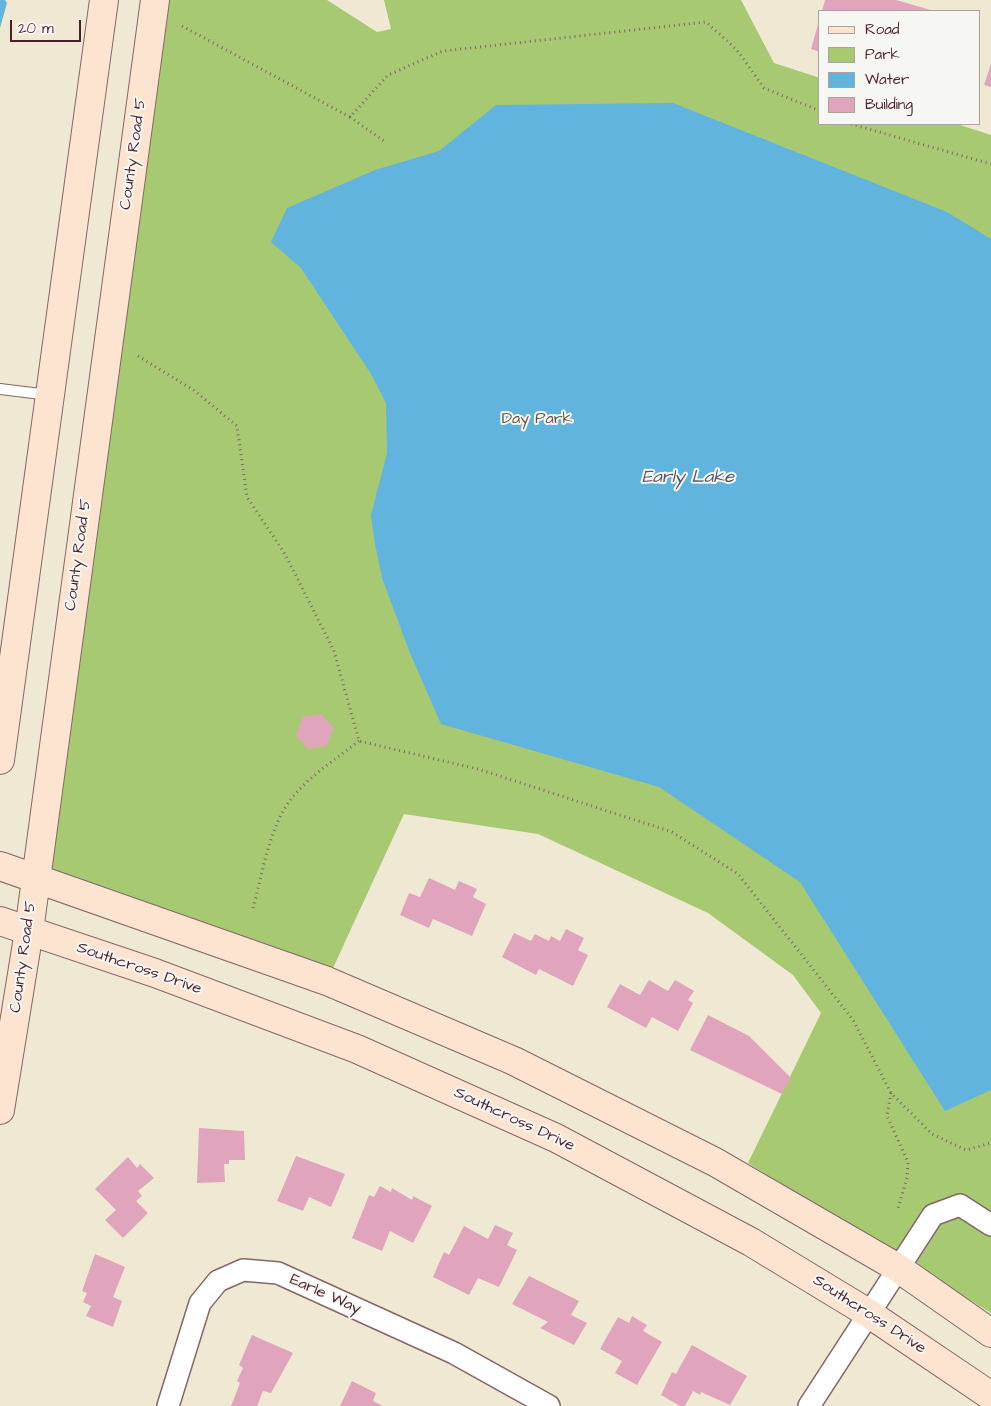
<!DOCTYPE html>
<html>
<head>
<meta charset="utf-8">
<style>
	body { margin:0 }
	#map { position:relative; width:991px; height:1406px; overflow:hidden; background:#efe9d4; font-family:"Architects Daughter",sans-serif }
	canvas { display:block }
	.legend { position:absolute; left:818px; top:10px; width:162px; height:115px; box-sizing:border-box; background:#f6f6f2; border:1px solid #b1a0a2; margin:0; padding:6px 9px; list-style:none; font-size:15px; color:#4a1f2b }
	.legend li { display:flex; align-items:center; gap:10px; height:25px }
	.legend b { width:25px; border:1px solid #b1a0a2 }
	.scale { position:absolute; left:10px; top:20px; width:71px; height:22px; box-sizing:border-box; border:2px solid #4a1f2b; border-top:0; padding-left:6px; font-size:15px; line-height:18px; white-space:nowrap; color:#4a1f2b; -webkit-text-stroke:4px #f6f6f2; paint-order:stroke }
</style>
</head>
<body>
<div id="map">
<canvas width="991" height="1406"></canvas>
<ul class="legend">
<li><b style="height:6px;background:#fde4d1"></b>Road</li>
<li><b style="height:14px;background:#a7c972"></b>Park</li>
<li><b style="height:14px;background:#61b4dd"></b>Water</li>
<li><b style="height:14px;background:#e0a5bd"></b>Building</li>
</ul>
<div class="scale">20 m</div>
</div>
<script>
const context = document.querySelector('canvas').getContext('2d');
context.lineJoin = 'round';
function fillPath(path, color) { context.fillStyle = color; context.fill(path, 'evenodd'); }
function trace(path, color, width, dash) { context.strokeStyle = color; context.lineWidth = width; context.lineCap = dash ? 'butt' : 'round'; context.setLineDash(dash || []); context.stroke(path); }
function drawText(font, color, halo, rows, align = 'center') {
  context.font = font + ' "Architects Daughter",sans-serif'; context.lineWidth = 4; context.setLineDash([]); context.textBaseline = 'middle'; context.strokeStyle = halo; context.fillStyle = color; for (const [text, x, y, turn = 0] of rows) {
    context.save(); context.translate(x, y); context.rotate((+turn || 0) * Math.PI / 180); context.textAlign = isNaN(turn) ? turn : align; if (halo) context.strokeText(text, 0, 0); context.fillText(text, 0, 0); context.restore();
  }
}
fillPath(new Path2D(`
	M155 0H327L377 32 391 29 384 0H741L774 63 820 78V124H957L991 135V1313L748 1163 821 1013 793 975 708 913 538 834 404 814 327 981 35 878Z`), '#a7c972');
fillPath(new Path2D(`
	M0 0H5L7 3 0 28Z
	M673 103 947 212 991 239V1090L945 1111 800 882 659 787 441 724 410 653 382 578 375 544 371 515 387 453 386 403 371 374 301 268 271 242 287 208 375 170 439 151 496 105Z`), '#61b4dd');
fillPath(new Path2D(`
	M825 0H896L934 11H822Z
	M819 21H820V52L811 49Z
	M991 64V87L984 85Z
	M321 714 334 728 326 746 308 749 296 735 303 717Z
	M429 878 455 890 459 881 477 889 473 897 486 904 472 936 433 919 429 928 400 915 409 893 420 897Z
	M566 929 584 938 578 950 588 955 573 986 539 969 536 975 502 957 514 933 531 941 535 934 549 941 551 936 560 941Z
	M649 980 668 991 675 980 694 991 688 1000 693 1003 678 1031 652 1017 646 1028 607 1007 620 984 640 995Z
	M708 1015 749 1036 791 1078 782 1094 690 1050Z
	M199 1128 244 1131 245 1160H229V1164H224L225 1182 197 1183Z
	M296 1156 345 1174 331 1207 309 1197 303 1211 277 1201Z
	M128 1157 137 1168 140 1164 154 1178 138 1191 142 1196 136 1201 148 1213 123 1238 105 1220 116 1210 95 1189Z
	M380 1186 391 1192 392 1188 412 1200 413 1196 432 1206 413 1243 390 1231 382 1251 352 1238 369 1195 374 1197Z
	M495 1225 513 1233 507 1245 517 1250 499 1287 478 1278 469 1295 433 1277 444 1252 449 1255 464 1226 488 1239Z
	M95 1254 125 1267 113 1297 122 1301 113 1327 86 1316 91 1306 83 1302 87 1293 82 1291Z
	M529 1276 579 1301 571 1315 587 1323 574 1345 540 1328 548 1322 512 1304Z
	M632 1316 647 1325 643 1331 662 1342 637 1385 615 1373 622 1361 600 1349 618 1317 629 1323Z
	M252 1335 293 1353 271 1393 263 1391 257 1406H231L240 1383 237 1381 243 1368 239 1365Z
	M692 1345 747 1376 730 1405 701 1392 700 1395 693 1391 685 1406H680L661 1395 672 1372 676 1374Z
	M352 1381 376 1393 373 1401 383 1406H340Z`), '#e0a5bd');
const lane = new Path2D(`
	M0 389 49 395`);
const street = new Path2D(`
	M168 1406 200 1303 218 1281 243 1270 278 1273 454 1353 549 1406
	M809 1406 933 1215 960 1205 991 1225`);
const secondary = new Path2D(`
	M0 760 104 0
	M0 866 327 981 514 1061 715 1162 898 1268 991 1333
	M0 921 155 973 357 1049 556 1138 751 1242 868 1313 991 1396
	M0 1110 29 931 155 0`);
trace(lane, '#846666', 12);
trace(street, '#846666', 24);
trace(secondary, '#846666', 30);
trace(new Path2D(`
	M182 26 350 117 388 75 443 51 706 22 737 50 764 88 820 111
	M350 117 384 141
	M851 124 991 164
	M138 356 195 391 237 426 247 497 285 554 334 651 359 741 478 769 672 832 738 874 853 1020 891 1093 932 1134 966 1150 991 1143
	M253 908C263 872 270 821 296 793 314 773 337 758 359 741
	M891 1093 887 1116 908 1162 907 1178 898 1208`), '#846666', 3, [1, 4]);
trace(lane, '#fff', 10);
trace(street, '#fff', 21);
trace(secondary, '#fde4d1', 28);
drawText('16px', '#4a1f2b', '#f6f6f2', [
	["County Road 5",134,154,-82],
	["County Road 5",79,555,-82],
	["County Road 5",24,957,-82],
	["Southcross Drive",139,969,19],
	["Southcross Drive",514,1120,25],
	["Earle Way",325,1295,24],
	["Southcross Drive",869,1315,33]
]);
drawText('16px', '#665240', '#f6f6f2', [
	["Day Park",537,420]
]);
drawText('italic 18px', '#525369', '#f6f6f2', [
	["Early Lake",688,478]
]);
</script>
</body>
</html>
